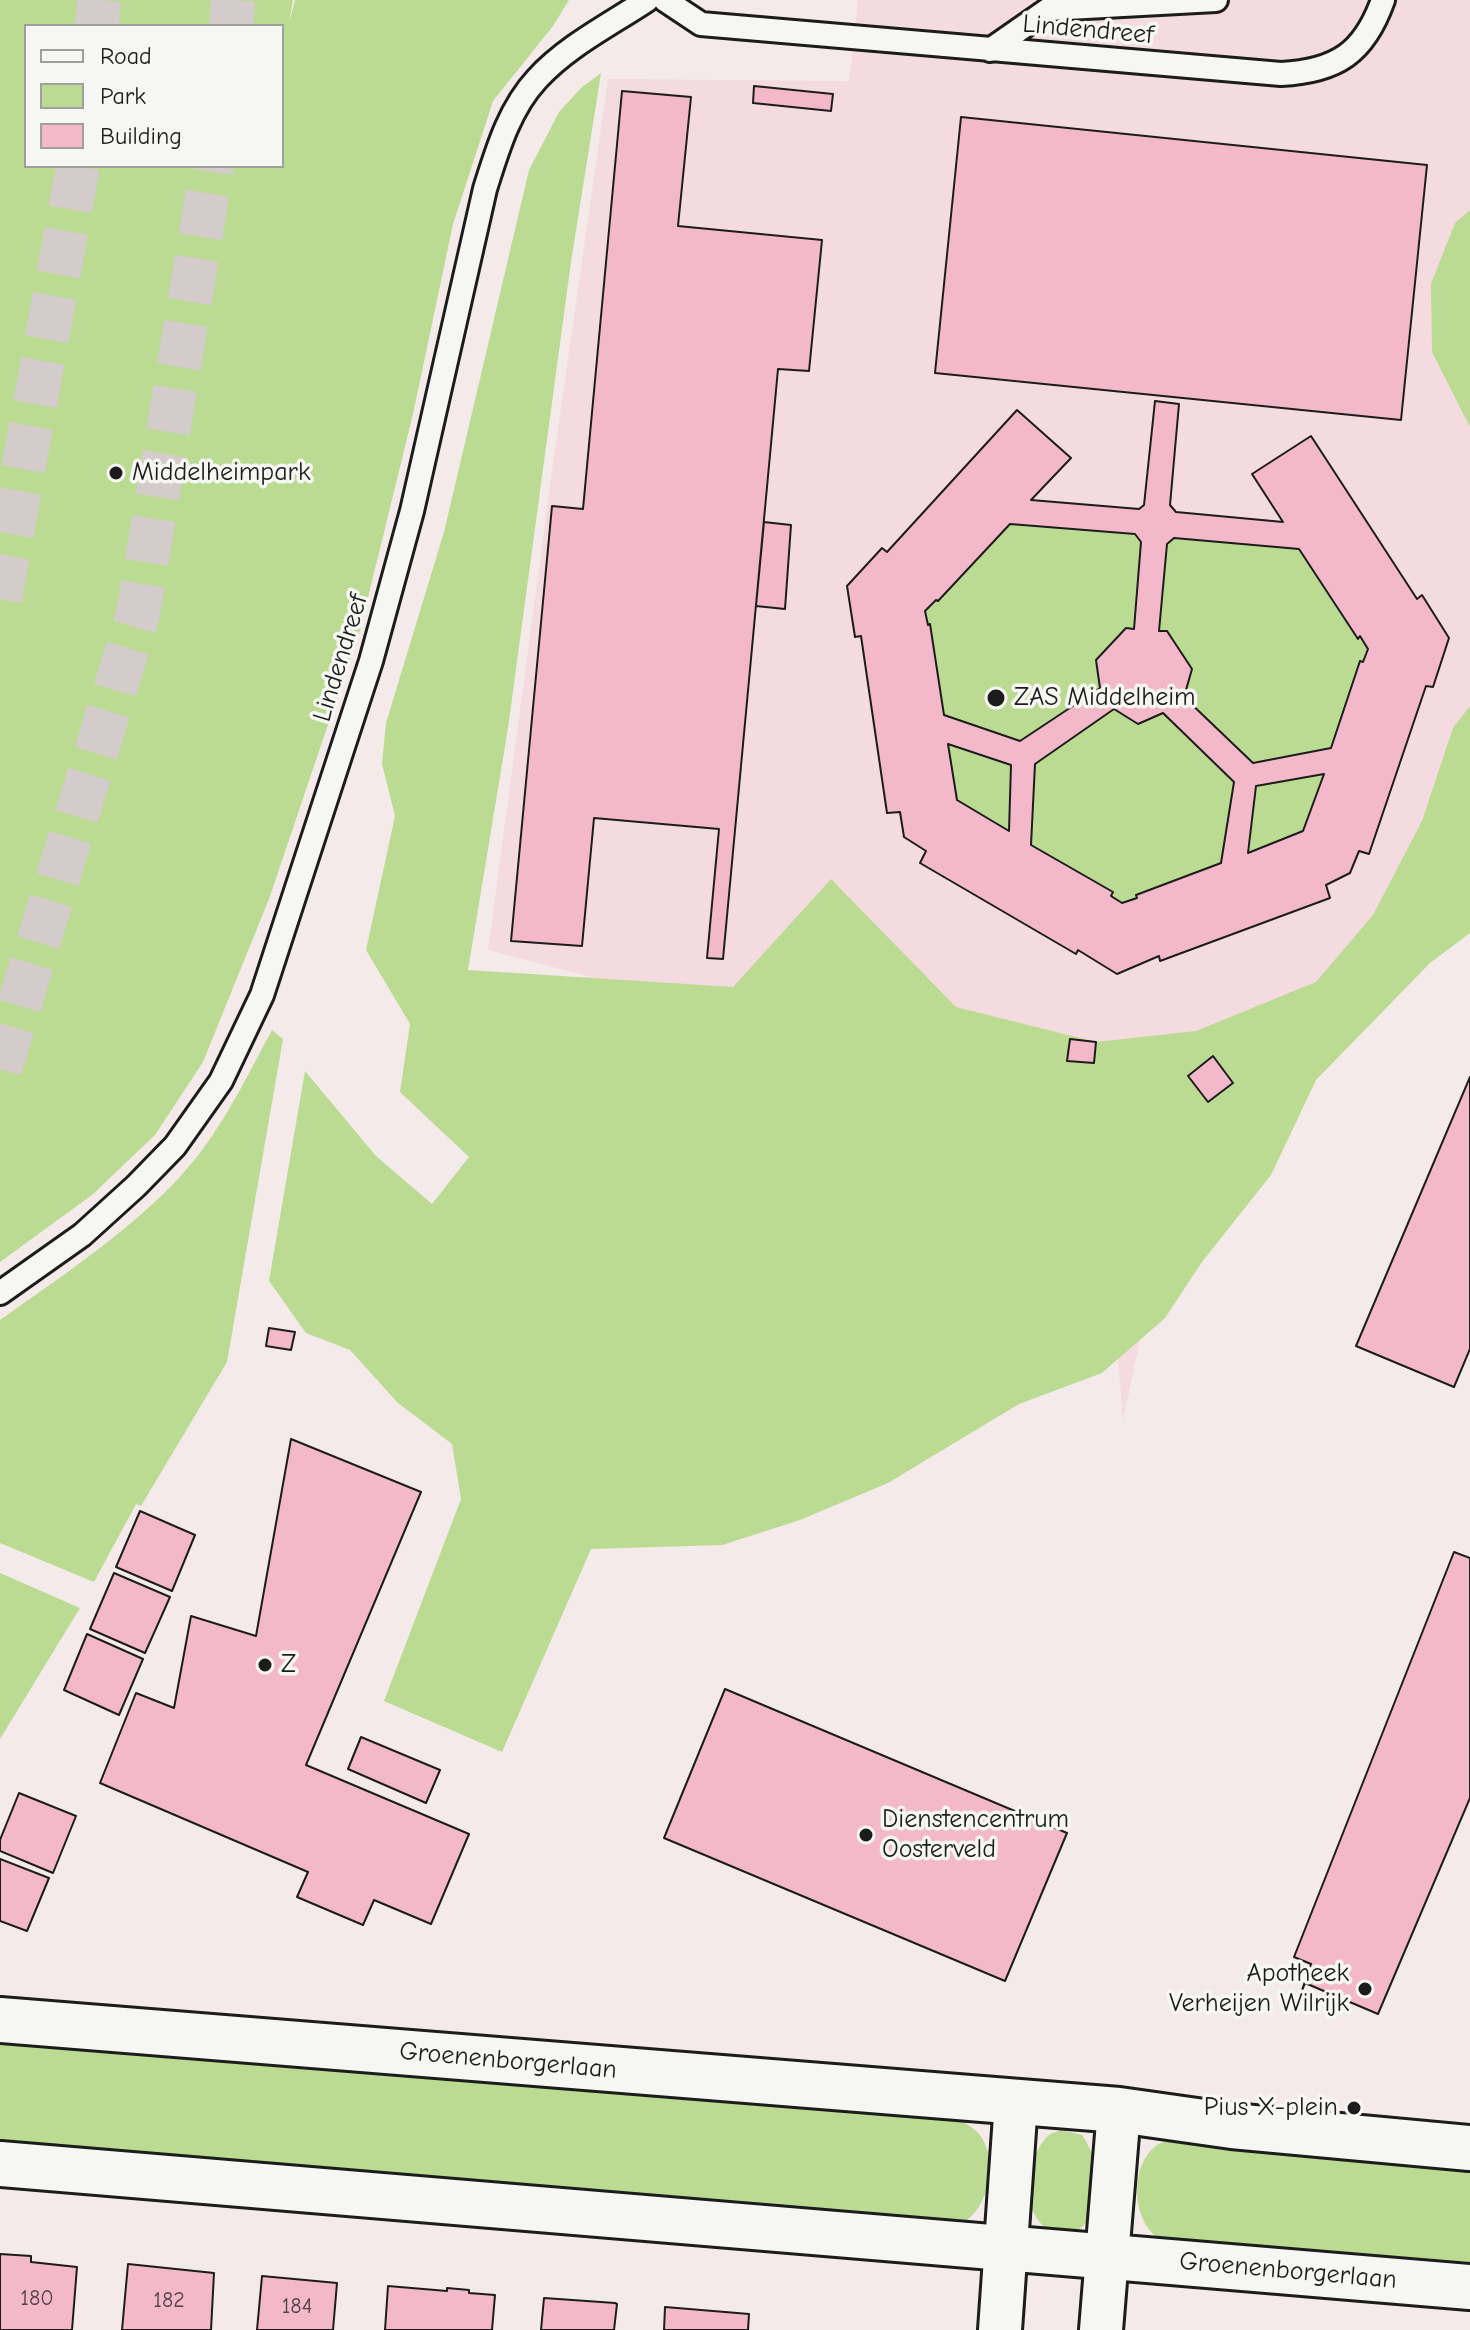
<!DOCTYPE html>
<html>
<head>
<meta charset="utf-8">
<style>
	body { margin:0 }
	#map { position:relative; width:1470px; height:2330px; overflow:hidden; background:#f5eaea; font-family:"Comic Neue",sans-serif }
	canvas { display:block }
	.legend { position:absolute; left:24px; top:24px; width:260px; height:144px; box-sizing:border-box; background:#f6f6f2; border:2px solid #9f9f9c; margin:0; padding:10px 14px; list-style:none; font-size:24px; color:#1c1c1c }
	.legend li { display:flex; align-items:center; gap:16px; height:40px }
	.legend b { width:40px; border:2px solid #9f9f9c }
</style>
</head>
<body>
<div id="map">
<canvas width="1470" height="2330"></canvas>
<ul class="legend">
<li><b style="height:10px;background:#f6f6f2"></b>Road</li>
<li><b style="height:22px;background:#bbda92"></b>Park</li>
<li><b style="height:22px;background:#f3b9ca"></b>Building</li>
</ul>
</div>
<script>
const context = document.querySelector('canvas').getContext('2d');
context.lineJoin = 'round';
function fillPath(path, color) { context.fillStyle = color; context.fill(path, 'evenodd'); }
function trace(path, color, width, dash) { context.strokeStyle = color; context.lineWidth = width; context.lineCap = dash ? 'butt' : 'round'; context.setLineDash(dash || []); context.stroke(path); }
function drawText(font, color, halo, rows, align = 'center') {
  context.font = font + ' "Comic Neue",sans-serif'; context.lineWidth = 7; context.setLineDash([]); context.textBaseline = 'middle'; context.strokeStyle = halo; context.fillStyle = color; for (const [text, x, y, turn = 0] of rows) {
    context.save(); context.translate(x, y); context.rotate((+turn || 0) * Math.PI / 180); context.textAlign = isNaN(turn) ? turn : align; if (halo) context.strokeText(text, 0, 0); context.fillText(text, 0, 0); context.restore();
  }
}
fillPath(new Path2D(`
	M858 0H1470V911L1313 1042 1149 1297 1123 1421 1099 1124 805 1033 488 950 550 485 608 79 849 81Z`), '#f4dbe0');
fillPath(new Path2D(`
	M0 0H293L289 23 295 0H569L553 26 493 101 453 224 413 414 360 630 269 899 203 1062 155 1135 92 1195 0 1262ZM26 26H282V166H26Z
	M601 73 571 262 508 728 468 970 733 987 831 879 956 1007 1096 1042 1196 1031 1316 982 1373 915 1422 821 1453 728 1470 706V933L1430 963 1316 1080 1271 1175 1202 1262 1165 1318 1102 1373 1019 1404 888 1483 800 1520 722 1545 591 1549 502 1752 384 1701 461 1499 452 1444 398 1403 350 1350 306 1333 269 1281 305 1071 376 1156 432 1204 469 1157 400 1092 410 1024 366 950 395 816 382 764 386 723 444 532 529 170 559 112 581 88Z
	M1470 210V427L1432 352 1431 284 1455 223Z
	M1010 524 1135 534 1141 542 1134 629 1125 628 1096 660 1100 688 1020 741 944 715 931 624 928 625 925 611 936 600 938 601Z
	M1174 538 1299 549 1357 638 1360 636 1368 649 1363 662 1360 661 1331 748 1253 763 1184 697 1167 632 1159 631 1167 544Z
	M1114 709 1138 724 1163 713 1234 782 1221 863 1136 895 1137 898 1122 903 1111 896 1112 892 1031 845 1035 764Z
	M948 744 1011 765 1009 831 957 800Z
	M1324 774 1303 831 1248 853 1256 786Z
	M272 1030 283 1039 227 1362 141 1506 136 1504 94 1582 0 1543V1320C58 1279 129 1231 177 1180 218 1137 244 1082 272 1030Z
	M0 1573 80 1608 0 1739Z
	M0 2041 957 2119C969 2125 980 2131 985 2144 996 2166 988 2204 967 2220 963 2223 954 2224 949 2226L0 2145Z
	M1061 2130 1082 2135C1095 2155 1096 2164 1096 2188 1095 2259 1018 2244 1030 2173 1032 2161 1040 2142 1049 2135 1053 2132 1057 2132 1061 2130Z
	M1187 2138 1470 2160V2268L1177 2245C1171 2243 1164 2242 1159 2239 1131 2220 1129 2165 1157 2145 1166 2140 1178 2139 1187 2138Z`), '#bbda92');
const building = new Path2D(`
	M754 86 833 94 831 111 753 103Z
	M622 91 691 97 678 226 822 240 809 371 778 369 723 959 707 958 719 829 594 818 582 946 511 941 552 506 583 509Z
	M961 117 1427 165 1401 420 935 373Z
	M1155 401 1179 404 1170 505 1176 512 1283 522 1252 474 1311 436 1417 599 1422 595 1449 638 1433 687 1426 686 1369 854 1359 851 1350 873 1326 885 1330 898 1160 961 1159 956 1117 974 1078 950 1076 954 920 863 926 851 904 837 900 812 887 813 861 636 855 637 847 586 882 548 887 552 1017 410 1071 458 1031 500 1139 509 1144 505ZM1010 524 1135 534 1141 542 1134 629 1126 628 1096 660 1100 688 1020 741 944 715 930 624 928 625 925 611 936 600 938 601ZM1174 538 1299 549 1358 639 1360 636 1368 649 1363 662 1360 661 1331 748 1253 763 1184 697 1192 669 1167 631H1159L1167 544ZM1114 709 1138 724 1163 713 1234 782 1221 863 1136 895 1137 898 1122 903 1111 896 1113 892 1031 845 1035 764ZM948 744 1011 765 1009 831 957 800ZM1324 774 1303 831 1248 853 1256 786Z
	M764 522 791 525 785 609 756 606Z
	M1070 1039 1096 1042 1094 1063 1067 1061Z
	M1213 1056 1233 1083 1208 1102 1188 1076Z
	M1470 1077V1349L1454 1387 1356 1346Z
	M269 1328 295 1332 291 1350 266 1346Z
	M291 1439 421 1492 306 1765 469 1834 431 1924 374 1900 363 1925 297 1897 308 1872 100 1783 136 1693 174 1708 191 1616 256 1636Z
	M140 1511 195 1535 172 1591 116 1567Z
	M1454 1552 1470 1558V1798L1378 2014 1305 1983 1300 1996 1311 1964 1294 1957Z
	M114 1573 170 1597 145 1653 90 1629Z
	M87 1634 143 1659 119 1715 64 1690Z
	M725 1689 1067 1833 1005 1981 664 1838Z
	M361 1737 440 1770 426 1803 348 1769Z
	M19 1793 76 1816 53 1873 0 1851V1840Z
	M0 1859 49 1878 27 1931 0 1921Z
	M0 2254 31 2256V2262L77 2267 72 2330H0Z
	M128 2264 214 2273 211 2330H122Z
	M262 2276 337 2283 333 2330H257Z
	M388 2286 447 2291V2288L469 2290V2293L495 2295 492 2330H385Z
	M544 2298 615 2303 617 2304 614 2330H541Z
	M665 2307 749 2314 748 2330H664Z`);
fillPath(building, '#f3b9ca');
trace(building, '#1c1c1c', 2);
trace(new Path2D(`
	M97 26 99 0
	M231 26 233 0
	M0 599 78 166
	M0 1069 138 614 212 166`), '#d4cbcb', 44, [44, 22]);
const lane = new Path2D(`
	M665 0 701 24 1281 74C1337 71 1364 53 1383 0
	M990 50 1049 9 1216 0
	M0 1293 82 1235 136 1186 175 1146 221 1081 262 995 371 661 412 511 485 189C497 151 509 109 537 79 567 46 611 24 647 0`);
const street = new Path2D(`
	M1000 2330 1016 2102
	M1101 2330 1119 2110`);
const secondary = new Path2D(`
	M0 2020 1119 2110 1232 2126 1470 2148
	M0 2164 1470 2287`);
trace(lane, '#1c1c1c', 28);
trace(street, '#1c1c1c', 48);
trace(secondary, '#1c1c1c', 50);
trace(lane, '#f6f6f2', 22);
trace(street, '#f6f6f2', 42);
trace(secondary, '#f6f6f2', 44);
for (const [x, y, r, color] of [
	[116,473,8,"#1c1c1c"],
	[996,698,10,"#1c1c1c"],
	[265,1665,8,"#1c1c1c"],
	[866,1835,8,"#1c1c1c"],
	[1365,1989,8,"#1c1c1c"],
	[1354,2108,8,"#1c1c1c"]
]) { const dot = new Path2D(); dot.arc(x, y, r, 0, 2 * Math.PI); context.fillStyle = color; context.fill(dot); trace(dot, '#f6f6f2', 3); }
drawText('22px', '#524348', null, [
	["180",37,2299],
	["182",169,2301],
	["184",297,2307]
]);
drawText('26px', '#1c1c1c', '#f6f6f2', [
	["Lindendreef",1088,30,5],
	["Lindendreef",341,658,-73],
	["Groenenborgerlaan",508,2061,5],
	["Groenenborgerlaan",1288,2271,5]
]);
drawText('26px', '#1c1c1c', '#f6f6f2', [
	["Middelheimpark",132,473],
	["ZAS Middelheim",1014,698],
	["Z",281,1665],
	["Dienstencentrum",882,1820],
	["Oosterveld",882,1850],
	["Apotheek",1349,1974,"right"],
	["Verheijen Wilrijk",1349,2004,"right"],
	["Pius X-plein",1338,2108,"right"]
], 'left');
</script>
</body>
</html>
